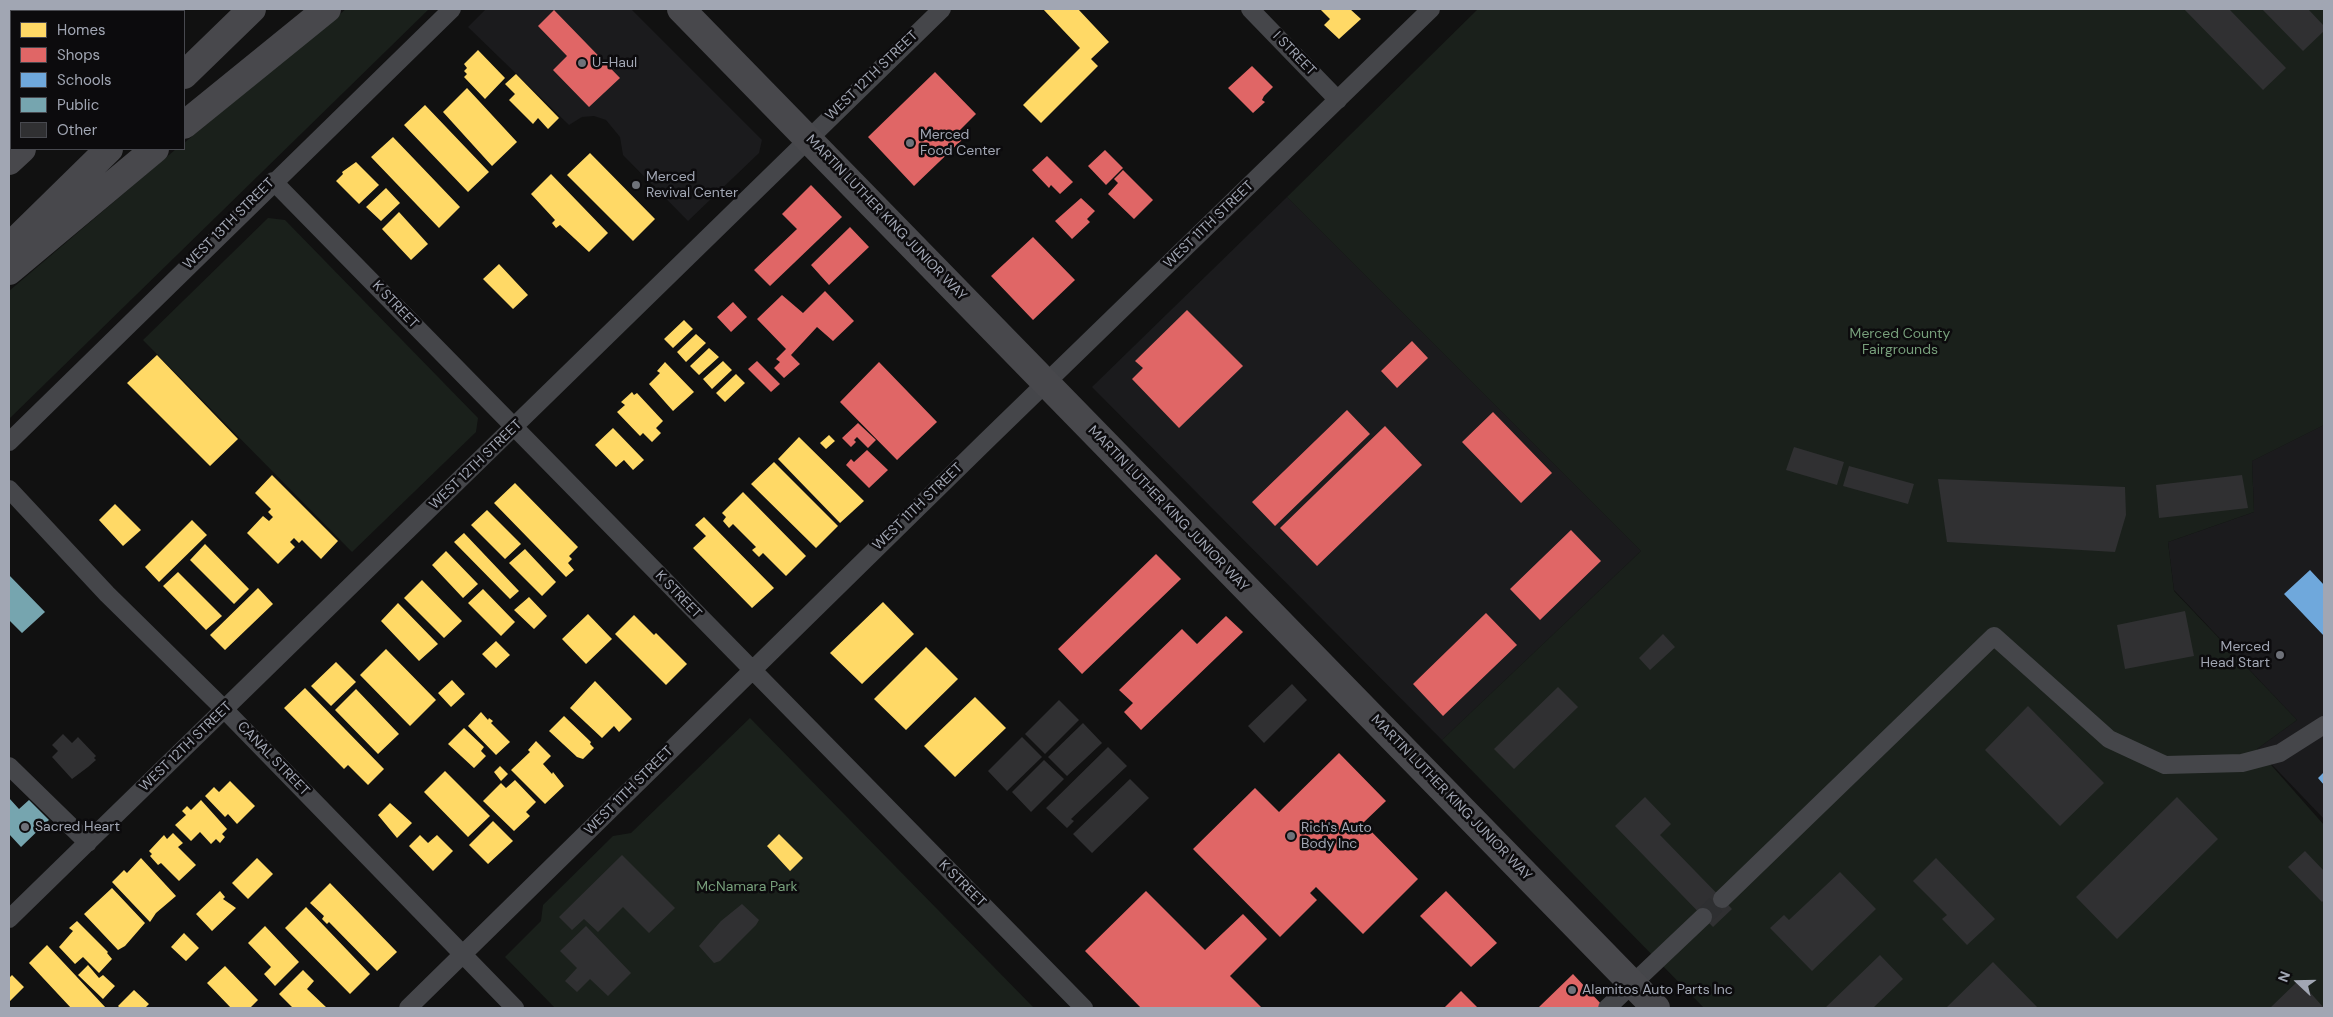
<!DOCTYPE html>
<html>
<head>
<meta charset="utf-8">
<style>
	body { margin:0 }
	#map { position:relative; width:2333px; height:1017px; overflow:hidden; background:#111; font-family:"DM Sans",sans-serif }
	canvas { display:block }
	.frame { position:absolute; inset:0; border:10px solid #a1a6b3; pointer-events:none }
	.legend { position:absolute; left:10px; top:10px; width:175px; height:140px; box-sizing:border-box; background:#0c0b0d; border:1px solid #48494f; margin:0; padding:6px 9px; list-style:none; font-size:15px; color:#a1a6b3 }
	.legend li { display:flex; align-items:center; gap:10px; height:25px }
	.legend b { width:25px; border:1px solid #48494f }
	.north { position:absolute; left:2273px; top:957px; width:50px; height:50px; -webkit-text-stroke:4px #0c0b0d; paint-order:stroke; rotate:291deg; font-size:14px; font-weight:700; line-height:20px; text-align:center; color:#a1a6b3 }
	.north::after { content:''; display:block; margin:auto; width:18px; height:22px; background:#a1a6b3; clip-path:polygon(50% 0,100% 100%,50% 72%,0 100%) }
</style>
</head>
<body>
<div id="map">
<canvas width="2333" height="1017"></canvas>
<div class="frame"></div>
<ul class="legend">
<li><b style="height:14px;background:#ffd966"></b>Homes</li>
<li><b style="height:14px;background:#e06666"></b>Shops</li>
<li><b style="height:14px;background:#6fa8dc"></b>Schools</li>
<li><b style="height:14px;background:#76a5af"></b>Public</li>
<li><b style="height:14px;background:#303032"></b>Other</li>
</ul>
<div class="north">N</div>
</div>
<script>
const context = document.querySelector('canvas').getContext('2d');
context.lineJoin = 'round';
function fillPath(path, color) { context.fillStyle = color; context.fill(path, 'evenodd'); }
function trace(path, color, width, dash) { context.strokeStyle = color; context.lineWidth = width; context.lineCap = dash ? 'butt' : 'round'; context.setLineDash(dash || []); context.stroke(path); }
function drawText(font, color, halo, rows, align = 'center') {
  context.font = font + ' "DM Sans",sans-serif'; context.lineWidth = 5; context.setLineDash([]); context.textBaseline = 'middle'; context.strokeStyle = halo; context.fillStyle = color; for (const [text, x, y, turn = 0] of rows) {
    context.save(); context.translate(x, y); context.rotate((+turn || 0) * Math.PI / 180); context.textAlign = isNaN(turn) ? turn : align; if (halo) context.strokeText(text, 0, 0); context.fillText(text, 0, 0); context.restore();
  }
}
fillPath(new Path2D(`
	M486 9H631L762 140 759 153 688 221 623 155 620 137 606 120 594 116 582 117 569 125 468 27Z
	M1287 197 1641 551 1442 740 1092 387Z
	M2324 425V819L2257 749 2297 720 2174 590 2168 542 2254 512 2252 461Z`), '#1b1b1d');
fillPath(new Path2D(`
	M24 9H92L90 11H22Z
	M346 9H429L9 419V291L176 149H184V143Z
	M1478 9H2324V425L2252 461 2254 512 2168 542 2174 591 2297 720 2257 749 2324 825V1008H1704L1442 740 1641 551 1287 197Z
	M11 22V104L9 107V25Z
	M268 218 285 220 478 418 476 432 352 552 143 340Z
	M750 718 1034 1008H555L505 957 541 921 543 905 613 836 631 833Z`), '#1a201b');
fillPath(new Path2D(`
	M1043 9H1078L1109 42 1091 59 1098 66 1041 123 1023 105 1080 48Z
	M1320 9H1350L1361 19 1339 39 1324 25 1330 19Z
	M478 50 505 78 485 99 464 77 467 74 464 71 467 68 464 64Z
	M516 74 559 118 548 129 538 118 533 124 509 100 515 94 505 84Z
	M467 88 517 142 492 166 443 112Z
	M425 105 489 172 468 192 404 125Z
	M393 137 460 207 439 228 371 157Z
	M590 153 655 219 633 241 567 175Z
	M356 162 379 185 359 204 336 181 343 174 342 172Z
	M551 174 608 233 589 252 560 225 556 228 552 223 555 220 531 194Z
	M386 188 400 203 381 221 366 207Z
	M399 212 428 244 411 260 382 229Z
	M499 264 528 295 513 309 483 279Z
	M684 320 693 329 673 348 664 339Z
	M696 334 706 343 686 362 677 352Z
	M709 348 719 357 699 375 690 366Z
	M157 355 238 439 210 466 127 383Z
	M723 361 732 370 712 389 703 379Z
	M665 362 694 392 673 411 649 384 660 373 657 371Z
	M736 374 745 383 725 402 716 393Z
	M632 392 634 395 637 393 663 421 656 428 661 433 652 442 643 433 640 436 617 412 625 405 621 402Z
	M613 428 644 460 633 470 624 460 616 467 595 445Z
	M829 435 835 441 826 449 820 443Z
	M799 437 864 501 840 523 778 459Z
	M774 462 838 526 816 548 751 484Z
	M272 475 338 541 321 559 302 540 299 543 294 538 290 542 295 547 278 564 247 533 263 516 269 521 273 517 268 512 271 509 255 493Z
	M515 483 578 547 569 556 572 559 568 563 574 570 566 577 494 503Z
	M743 492 806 556 786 576 763 553 759 557 752 550 756 547 733 524 729 528 723 521 726 517 722 513Z
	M115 504 141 530 123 546 99 520Z
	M487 510 521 544 505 559 471 525Z
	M704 517 774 588 752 608 693 548 706 536 695 525Z
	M192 520 207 535 159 582 145 567Z
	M464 533 519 591 510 599 454 542Z
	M205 544 249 589 234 604 190 560Z
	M525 549 556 582 542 596 509 563Z
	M446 551 478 584 463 598 432 565Z
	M178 572 222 616 206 630 163 586Z
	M422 580 462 621 444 638 404 598Z
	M258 588 273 604 225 650 210 635Z
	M483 589 515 622 501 636 468 603Z
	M529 597 547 616 534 629 514 610Z
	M883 602 914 634 862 684 830 653Z
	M398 603 438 644 419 661 381 621Z
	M588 614 612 639 586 664 562 639Z
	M634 615 654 635 656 633 687 664 666 685 615 634Z
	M496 641 510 655 496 668 482 654Z
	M926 647 958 679 906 730 874 699Z
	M386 649 436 700 410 726 360 675Z
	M336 662 356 682 331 706 311 686Z
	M452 680 465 694 451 707 438 693Z
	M595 681 632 719 619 732 614 726 602 738 570 708Z
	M305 688 384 769 368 785 348 765 344 769 284 708Z
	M356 689 399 734 378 754 335 710Z
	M975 697 1006 728 955 777 924 746Z
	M481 712 488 720 489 718 493 721 491 723 510 742 496 755 468 726Z
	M564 716 591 742 590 744 594 748 583 759 577 757 549 731Z
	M464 728 484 747 481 751 486 756 474 768 448 744Z
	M536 741 551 756 543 764 552 774 553 772 564 786 545 804 511 770 530 752 528 750Z
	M500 766 508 774 501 781 494 772Z
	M445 771 490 816 468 837 424 792Z
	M515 780 536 802 526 812 530 816 514 831 483 801 501 783 506 788Z
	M230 781 255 806 237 824 228 814 225 817 205 796 214 787 219 792Z
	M201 800 227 829 222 834 225 837 220 843 216 839 211 844 200 832 191 841 175 825 186 815 182 811 187 806 191 810Z
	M390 803 412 823 397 838 378 815Z
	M493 821 513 841 488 864 469 845Z
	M173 833 183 843 178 847 196 865 179 881 161 863 158 865 150 856 152 854 149 851 164 835 167 839Z
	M779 834 803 858 790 871 767 846Z
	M420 835 428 843 437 835 453 851 433 871 409 846Z
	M141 858 176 896 156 913 150 922 112 882 124 870 127 873Z
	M257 858 273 874 248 899 232 883Z
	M330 883 397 952 377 971 329 922 327 924 322 919 324 916 310 903Z
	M112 888 145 923 125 946 118 950 84 914Z
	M220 891 225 897 223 899 236 908 212 931 196 914Z
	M306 907 370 974 350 994 285 928Z
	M77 921 108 952 107 953 112 959 99 973 83 957 75 964 59 947 73 931 69 928Z
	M265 926 299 962 275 986 264 974 271 967 248 943Z
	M184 933 199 948 186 961 171 947Z
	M47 945 106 1008H71L29 963Z
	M88 965 99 978 103 975 115 986 103 999 78 975Z
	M225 966 258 1000 250 1008H231L207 983Z
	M303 970 314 981 307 989 327 1008H293L279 994Z
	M12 975 24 987 9 1002V978Z
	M134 990 149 1004 145 1008H120L118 1006Z`), '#ffd966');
fillPath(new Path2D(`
	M554 10 620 78 589 107 553 70 567 56 538 26Z
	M1252 66 1273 87 1264 96 1262 100 1265 102 1253 113 1228 88Z
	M935 72 976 114 958 132 964 138 914 186 868 137Z
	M1105 150 1123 168 1106 185 1088 166Z
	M1047 156 1073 182 1060 194 1051 185 1049 188 1032 170Z
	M1123 170 1153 200 1134 219 1108 194 1118 183 1114 179Z
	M811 185 842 217 770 286 754 270 797 229 782 214Z
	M1081 198 1095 211 1087 219 1090 222 1072 239 1055 221Z
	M850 227 869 247 829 285 811 265Z
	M1033 237 1075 280 1033 320 991 276Z
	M825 291 854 321 833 341 817 327 791 355 800 364 784 378 774 368 780 362 776 359 786 349 757 319 782 295 803 313Z
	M733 302 747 317 731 332 717 317Z
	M1187 310 1243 366 1179 428 1132 379 1143 368 1135 361Z
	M1412 341 1428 358 1397 388 1381 371Z
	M757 361 780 384 771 392 748 369Z
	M879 362 937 422 897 460 840 402Z
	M1347 410 1370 434 1275 526 1252 502Z
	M1493 412 1552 473 1521 503 1462 442Z
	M858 423 876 440 868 448 857 437 854 440 856 442 851 447 842 438Z
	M1385 426 1422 465 1317 566 1280 528Z
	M867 450 888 470 869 488 846 465 851 459 854 462Z
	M1571 530 1601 561 1540 620 1510 589Z
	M1156 554 1181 579 1082 674 1058 649Z
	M1486 613 1517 645 1443 716 1413 684Z
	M1226 616 1243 632 1141 730 1124 712 1133 703 1119 690 1182 629 1197 644Z
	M1339 753 1386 801 1363 823 1418 879 1363 934 1316 887 1310 893 1317 900 1280 937 1193 849 1255 788 1279 812Z
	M1146 891 1205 950 1243 914 1267 939 1230 976 1262 1008H1141L1085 951Z
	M1446 891 1497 943 1471 967 1420 916Z
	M1573 974 1602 1005 1599 1008H1538Z
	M1461 991 1478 1008H1444Z`), '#e06666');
fillPath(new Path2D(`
	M2310 570 2324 585V636L2284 594Z
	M2324 772V785L2318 778Z`), '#6fa8dc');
fillPath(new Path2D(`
	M9 575 45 612 22 633 9 620Z
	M9 798 19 809 29 800 49 820 21 847 9 834Z`), '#76a5af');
fillPath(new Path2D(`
	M2184 9H2229L2286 68 2263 90Z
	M2262 9H2308L2324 26V31L2303 51Z
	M1794 447 1844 462 1837 485 1786 470Z
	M1849 466 1914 484 1908 504 1843 486Z
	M2242 475 2248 508 2159 518 2156 485Z
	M1938 479 2125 487 2126 515 2115 552 1947 542Z
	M2185 611 2194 656 2125 669 2117 625Z
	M1663 634 1675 647 1650 670 1639 658Z
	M1292 684 1307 700 1264 743 1248 726Z
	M1558 687 1578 707 1514 769 1494 749Z
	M1059 700 1079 720 1045 754 1025 734Z
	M2028 706 2104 783 2060 826 1985 750Z
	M1083 723 1102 743 1067 776 1048 757Z
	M63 734 72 743 78 737 96 756 94 758 96 760 88 767 72 779 52 757 58 751 52 745Z
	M1022 737 1042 757 1007 791 988 771Z
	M1108 747 1127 766 1071 819 1074 821 1067 828 1046 808Z
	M1044 760 1064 779 1031 812 1012 792Z
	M1130 779 1149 798 1092 853 1073 834Z
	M1645 797 1671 824 1660 835 1732 909 1713 927 1615 826Z
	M2177 797 2218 839 2117 939 2076 897Z
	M2305 851 2324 871V900L2322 902 2288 867Z
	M622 855 675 908 649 933 623 907 598 932 584 919 572 930 559 917Z
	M1936 858 1995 919 1967 945 1942 919 1947 915 1913 881Z
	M1840 872 1876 909 1812 971 1770 928 1784 915 1789 920Z
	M742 904 759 920 756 925 720 961 714 963 699 946 721 921Z
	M586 926 631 973 608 996 590 979 577 992 565 981 577 968 560 951Z
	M1880 955 1903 979 1873 1008H1825Z
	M1993 962 2038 1008H1946Z
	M2299 980 2324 1008H2270Z`), '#303032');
trace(new Path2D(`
	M1703 917 1722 899`), '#2e2f31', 18, [18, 9]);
trace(new Path2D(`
	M1250 9 1338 100
	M273 181 1084 1008
	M9 442 452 9
	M9 489 107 594 224 709 515 1008
	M9 766 88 843
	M1722 899 1994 636 2109 739 2165 765 2242 763 2280 753 2324 725
	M9 919 942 9
	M408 1008 985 442 1431 9
	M1607 1008 1703 917`), '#45464a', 18);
trace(new Path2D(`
	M681 9 1656 1008
	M103 11 105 9
	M164 11 167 9
	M184 75 252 9
	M9 121 11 118
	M184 125 327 9
	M9 161 22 149
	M9 247 109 149
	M9 271 155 149`), '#48484c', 28);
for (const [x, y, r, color] of [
	[582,63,5,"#6f727a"],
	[910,143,5,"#6f727a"],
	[636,185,5,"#6f727a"],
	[2280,655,5,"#6f727a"],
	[25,827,5,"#6f727a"],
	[1291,836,5,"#6f727a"],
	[1572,990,5,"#6f727a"]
]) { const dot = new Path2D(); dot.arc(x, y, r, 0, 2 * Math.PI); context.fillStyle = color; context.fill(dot); trace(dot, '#0c0b0d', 2); }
drawText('14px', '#a1a6b3', '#0c0b0d', [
	["I STREET",1294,54,46],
	["WEST 12TH STREET",872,76,-44],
	["MARTIN LUTHER KING JUNIOR WAY",886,218,46],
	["WEST 13TH STREET",229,224,-45],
	["WEST 11TH STREET",1209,225,-44],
	["K STREET",395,305,46],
	["WEST 12TH STREET",476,465,-44],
	["WEST 11TH STREET",918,507,-44],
	["MARTIN LUTHER KING JUNIOR WAY",1168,509,46],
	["K STREET",678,595,46],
	["WEST 12TH STREET",186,747,-44],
	["CANAL STREET",273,759,46],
	["WEST 11TH STREET",629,791,-45],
	["MARTIN LUTHER KING JUNIOR WAY",1451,798,46],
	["K STREET",962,884,45]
]);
drawText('14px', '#a1a6b3', '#0c0b0d', [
	["U-Haul",592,63],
	["Merced",920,135],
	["Food Center",920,151],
	["Merced",646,177],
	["Revival Center",646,193],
	["Merced",2270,647,"right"],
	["Head Start",2270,663,"right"],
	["Sacred Heart",35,827],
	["Rich's Auto",1301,828],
	["Body Inc",1301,844],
	["Alamitos Auto Parts Inc",1582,990]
], 'left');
drawText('14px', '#779f7b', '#0c0b0d', [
	["Merced County",1900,334],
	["Fairgrounds",1900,350],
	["McNamara Park",747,887]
]);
</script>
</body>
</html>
